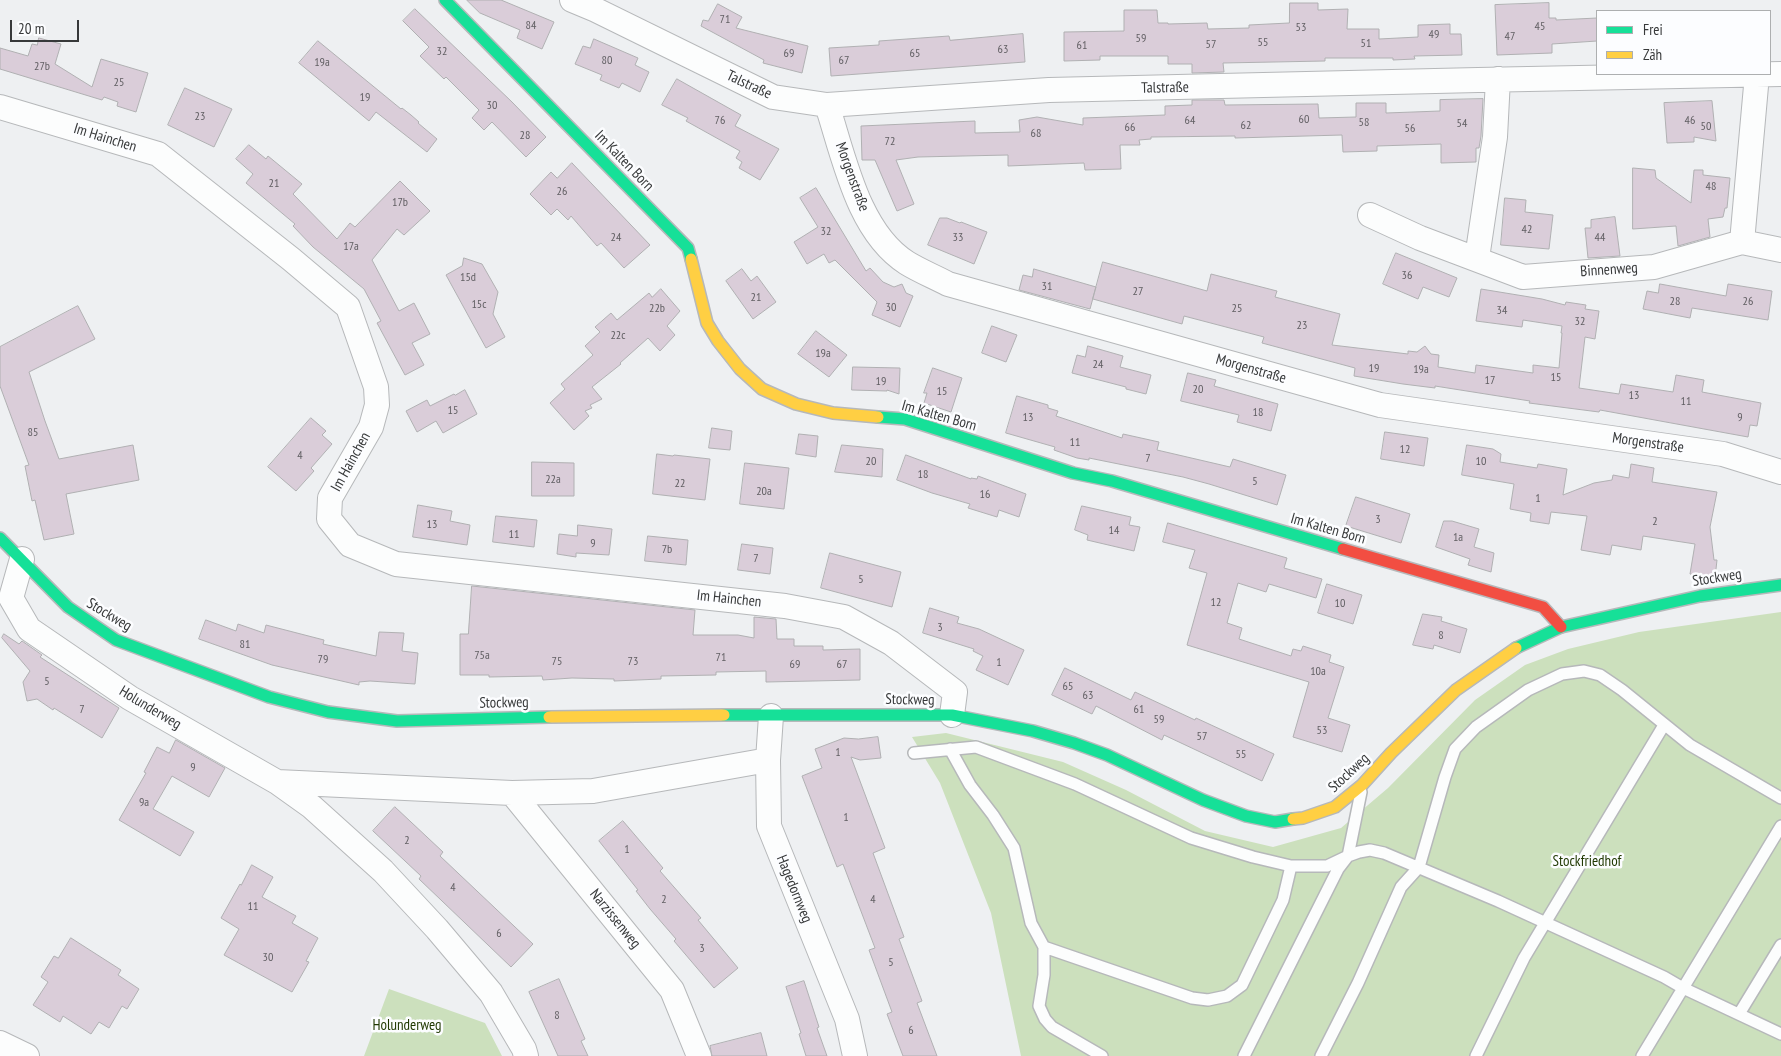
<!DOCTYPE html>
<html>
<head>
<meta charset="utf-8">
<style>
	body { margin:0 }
	#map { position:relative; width:1781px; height:1056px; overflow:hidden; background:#eef0f2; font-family:"PT Sans Narrow",sans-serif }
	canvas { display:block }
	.legend { position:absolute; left:1596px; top:10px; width:175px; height:65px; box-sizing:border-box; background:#fcfdff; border:1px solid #adafb0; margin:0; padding:6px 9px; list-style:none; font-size:15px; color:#37393a }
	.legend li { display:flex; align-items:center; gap:10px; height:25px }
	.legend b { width:25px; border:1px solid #adafb0 }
	.scale { position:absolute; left:10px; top:20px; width:69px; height:22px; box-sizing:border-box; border:2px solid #37393a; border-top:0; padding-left:6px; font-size:15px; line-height:18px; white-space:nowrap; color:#37393a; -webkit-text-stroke:4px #fcfdff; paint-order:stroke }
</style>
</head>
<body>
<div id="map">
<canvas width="1781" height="1056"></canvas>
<ul class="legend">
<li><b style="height:6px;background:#16e098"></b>Frei</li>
<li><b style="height:6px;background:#ffcf43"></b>Zäh</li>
</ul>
<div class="scale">20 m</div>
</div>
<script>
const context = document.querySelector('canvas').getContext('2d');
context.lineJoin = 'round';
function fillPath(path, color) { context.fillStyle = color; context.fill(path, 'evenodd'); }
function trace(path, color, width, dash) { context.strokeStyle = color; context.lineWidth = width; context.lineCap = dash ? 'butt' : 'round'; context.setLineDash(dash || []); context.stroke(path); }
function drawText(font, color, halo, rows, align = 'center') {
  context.font = font + ' "PT Sans Narrow",sans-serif'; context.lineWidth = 5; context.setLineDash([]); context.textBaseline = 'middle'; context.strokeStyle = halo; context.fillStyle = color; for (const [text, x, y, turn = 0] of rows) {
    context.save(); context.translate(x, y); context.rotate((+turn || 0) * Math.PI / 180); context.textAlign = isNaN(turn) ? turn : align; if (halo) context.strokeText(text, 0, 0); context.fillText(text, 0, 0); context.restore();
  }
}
fillPath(new Path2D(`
	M1781 612V1056H1021L991 913 940 783 912 737 946 733 1063 762 1126 790 1205 831 1273 847 1341 828 1388 788 1475 700 1525 665 1568 649 1639 632Z
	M389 989 485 1023 502 1056H364Z`), '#cce0bd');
const building = new Path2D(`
	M467 0H501L554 22 542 49 517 38 520 30 480 13Z
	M1290 3H1318V10L1348 9 1347 29H1379V39L1418 37V25L1450 24V34H1461L1462 55 1414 56 1415 59 1393 60V58H1325V61L1223 63 1224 72 1192 73V64H1168V56H1100V60L1064 61V32L1124 31V10H1157L1158 23H1168V24L1207 23 1208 29 1249 28V25L1289 23Z
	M1549 3V18H1556V20L1597 18V41L1552 44V53L1497 55 1495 5Z
	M718 4 742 17 736 28 808 46 802 73 763 63 764 60 701 26 703 20 708 21Z
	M415 9 512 102 546 137 526 157 492 122 484 130 472 118 479 110 446 77 444 79 420 56 429 47 403 21Z
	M1023 34 1025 62 831 76 829 48 879 45V41L949 36 950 40Z
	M39 38 61 44 55 64 92 87 101 59 148 73 136 112 117 106 118 102 104 97 102 100 0 69V48L28 56 32 44 37 45Z
	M594 39 638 58 635 65 649 72 640 92 622 83 619 88 600 80 602 75 575 64 583 46 590 48Z
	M318 41 401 109 402 108 411 115 419 122 418 123 437 139 427 152 376 112 369 121 299 63Z
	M677 79 741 115 735 126 779 149 760 180 739 168 742 162 736 158 740 151 686 121 688 118 662 105Z
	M185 88 232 109 214 147 168 125Z
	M1483 99 1481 136 1479 148H1476V162L1441 163V144L1377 146V151L1343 152 1342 135 1235 138V136L1151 137V139L1139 140 1140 145H1120L1121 169 1085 170 1084 163 1008 166V155L918 157 896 160 914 204 897 211 875 160H862L861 126 975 121V133L1020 132 1019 120 1037 117 1083 125V118L1165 115V106L1192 105V100H1224L1225 105 1318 104 1319 118 1356 117V103H1386V113L1440 111V100Z
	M1712 101 1716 141 1694 137V142L1667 143 1664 103Z
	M249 145 266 159 268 156 302 184 293 194 337 239 350 223 355 227 400 181 430 211 404 235 397 229 372 260 399 311 414 303 430 334 412 343 424 365 405 375 377 323 381 321 364 289 313 247 293 226 295 224 246 183 253 174 236 159Z
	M572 163 650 245 624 268 601 243 597 246 571 216 568 220 557 209 551 215 530 194 551 172 557 178Z
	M1633 168 1655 170 1656 178 1691 203 1694 170H1703V175L1730 178 1727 208H1725L1723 217 1708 219 1710 237 1678 246 1676 226 1633 229Z
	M816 188 866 271 870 268 883 282 894 287 902 284 906 293 913 296 900 327 872 315 877 302 835 260 829 263 824 254 807 264 794 242 818 227 800 198Z
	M1505 198 1526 200 1525 212 1553 215 1549 249 1501 245Z
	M1615 217 1620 256 1588 258 1585 228H1591V220Z
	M940 218H947L960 223 961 222 987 232 974 264 928 245Z
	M1396 253 1457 278 1449 297 1423 287 1418 299 1383 284Z
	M464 258 482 264 498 292 493 314 505 337 486 348 446 275 462 266Z
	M1103 262 1207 291 1211 274 1277 291 1275 297 1340 314 1332 345 1408 354V351L1417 352 1425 346 1431 354 1439 355 1438 367 1475 373 1476 365 1533 373V365L1559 368 1562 333H1561L1562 326 1523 320 1522 327 1476 321 1481 289 1542 299 1565 305 1566 302 1586 305 1585 309 1599 311 1595 339 1585 337 1579 388 1619 394 1621 384 1673 392 1676 375 1704 380 1702 392 1761 403 1757 426 1750 425 1748 437 1600 410 1599 412 1529 403 1530 401 1435 386V388L1403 384 1354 376 1355 368 1262 343 1264 337 1184 316 1182 324 1093 299Z
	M742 269 751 281 757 276 776 302 753 319 726 281Z
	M1034 269 1096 287 1090 309 1019 290 1023 275 1032 277Z
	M1660 284 1726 296 1728 284 1772 291 1768 320 1692 308 1690 318 1643 309 1647 291 1658 293Z
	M661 289 680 311 667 326 675 335 660 351 648 338 620 363 621 364 592 387 602 399 590 405 592 408 585 411 589 416 574 430 550 403 565 389 561 384 593 355 585 346 600 332 595 327 611 313 617 320 649 293 652 297Z
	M78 306 95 339 29 372 45 421 59 459 133 445 139 480 66 494 74 534 44 540 35 500 32 501 25 466 29 465 0 386V347Z
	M992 326 1017 335 1006 362 982 353Z
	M816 331 847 355 829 377 798 354Z
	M1088 346 1123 356 1120 367 1151 375 1146 394 1126 389V387L1072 373 1077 355 1085 357Z
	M853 367 900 368 899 394 887 390V391L852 390Z
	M933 368 962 378 951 412 924 403 927 393H924Z
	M1188 373 1216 380 1214 386 1278 404 1271 431 1237 422 1239 415 1181 401Z
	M465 390 477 414 443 433 436 421 417 432 406 411 427 400 430 406 454 394 455 395Z
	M1017 396 1048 405V408L1058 411 1056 416 1122 438 1123 434 1159 442 1157 450 1230 467 1233 459 1286 475 1277 505 1209 484 1183 477 1089 458V460L1077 458 1054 450 1055 447 1006 433Z
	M311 418 326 431 322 435 332 444 311 468 314 471 296 491 268 467Z
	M712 428 732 431 730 450 709 448Z
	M1385 432 1428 438 1424 466 1381 459Z
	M799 434 818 436 816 457 796 454Z
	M842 445 883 449 882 477 835 472Z
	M1467 445 1493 449 1501 454 1500 462 1537 468 1538 464 1567 469 1563 495 1594 483 1612 480 1613 475 1629 478 1631 464 1654 468 1652 482 1717 492 1710 527 1714 560H1717L1715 578 1690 574 1695 544 1643 536 1641 550 1612 545 1610 555 1581 550 1587 516 1551 512 1549 524 1530 521 1531 513 1510 509 1514 484 1462 475Z
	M657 454 673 456 674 455 710 459 705 500 653 494Z
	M906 455 971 479V478L977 479 978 476 1026 494 1019 517 999 510 997 517 968 508 970 504 932 493 897 480Z
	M532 462 574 463V496H532Z
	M745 463 789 468 784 509 740 504Z
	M1356 497 1410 514 1401 543 1346 526Z
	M418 505 452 511 450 521 470 525 467 545 413 537Z
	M1082 506 1131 517 1129 525 1140 527 1134 551 1087 540 1088 535 1075 530Z
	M496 516 537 520 534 547 493 542Z
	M1444 521H1452L1479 529 1474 547 1494 553 1491 572 1468 565 1470 559 1436 547Z
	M1168 523 1287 558 1284 568 1322 579 1316 598 1269 584 1266 592 1238 583 1227 623 1242 628 1239 639 1291 656 1293 649 1301 651 1303 646 1331 655 1329 662 1344 667 1328 718 1350 725 1342 752 1293 737 1309 682 1187 645 1207 573 1189 568 1195 550 1163 542Z
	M578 525 612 529 609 555 576 553V557L557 554 559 534 577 536Z
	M648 536 688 540 686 565 645 561Z
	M742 544 773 548 770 574 738 570Z
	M830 553 901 572 892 607 821 588Z
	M1327 584 1362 595 1353 624 1318 613Z
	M472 586 695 610 693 635H738L754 638V617L776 619 777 639H794V646H823V650L860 649V680L766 682V671L716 672V675L661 676V679L614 681V679L572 678 543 680 542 676 489 677V675H460V634H468Z
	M930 608 959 617 957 623 979 629 1024 650 1008 685 976 670 983 656 973 651 974 649 923 633Z
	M1423 614 1442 617 1441 621 1467 629 1460 653 1434 645 1433 649 1413 645Z
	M206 620 236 631 238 624 264 633 266 625 324 640 323 644 376 656 379 632 404 633 402 651 418 653 415 684 370 681 359 682V685L272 665 199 639Z
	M4 634 19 644 22 641 42 655 40 657 119 708 102 738 54 708 53 710 37 699 27 701 23 682 30 671 2 638Z
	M1065 668 1131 700 1135 692 1195 720 1196 718 1274 754 1262 781 1164 735 1162 740 1096 706 1092 714 1052 695Z
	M878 737 881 758 860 760 851 757 885 848 873 853 904 937 899 939 922 1001 917 1003 937 1056H903L887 1014 892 1012 869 950 875 948 843 864 837 867 802 776 822 768 815 749 844 738 858 739Z
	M176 740 225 768 209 797 172 776 153 809 194 832 180 856 119 820 146 773 144 772 157 747 169 753Z
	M395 807 443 852 440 856 533 944 511 967 419 879 421 876 373 831Z
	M623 821 663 868 660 871 701 918 698 920 738 968 714 988 674 941 676 939 650 909 636 891 638 890 599 841Z
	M252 865 273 877 262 897 296 916 292 923 318 938 306 961 309 962 292 992 224 955 239 929 221 918 240 884 241 885Z
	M71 938 121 970 118 975 139 989 127 1009 122 1006 109 1028 99 1022 91 1034 63 1016 60 1022 33 1005 48 982 41 977 54 956 58 958Z
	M559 979 585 1039 581 1041 588 1056H558L529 992Z
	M804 981 819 1027 817 1028 827 1056H806L799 1034 801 1033 786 987Z
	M761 1033 767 1056H712L710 1046Z`);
fillPath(building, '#dacdd9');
trace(building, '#b0b0b2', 1);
const lane = new Path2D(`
	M950 749 970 785 993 815 1014 848 1031 923 1044 947V975L1039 1006 1045 1019 1052 1027 1102 1056
	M914 753 976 747 1075 784 1191 838 1253 857 1291 866H1327L1348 856 1361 792
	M1044 947 1192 998 1208 1000 1227 996 1242 985 1283 900 1291 866
	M1739 1014 1781 945
	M1244 1056 1338 869 1348 856 1359 852 1370 850 1384 853 1498 901 1664 977 1683 988 1781 1034
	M1321 1056 1358 983 1401 887 1419 867 1445 777 1455 749 1476 727 1528 690 1562 674 1584 671 1600 675 1622 690 1690 745 1781 798
	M1476 1056 1524 958 1664 725
	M1642 1056 1781 826`);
const street = new Path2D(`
	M572 0 596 10 773 97 827 105 1049 90 1478 80 1781 74
	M1757 75 1742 242 1781 250
	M827 105C844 157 858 232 907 263 920 271 935 277 948 284L1380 405 1723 454 1781 472
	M0 107 158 154 291 259 348 307 376 387 377 405 371 427 330 498 329 519 350 545 396 564 785 606 844 617 891 643 955 692 952 715
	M1370 215 1420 238 1523 277 1654 267 1742 242
	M1477 258 1495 137 1498 79
	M22 559 11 598 29 629 130 698 277 782 312 807 383 871 437 929 491 993 524 1049 526 1056
	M771 716 768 760 769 826 847 1019 855 1056
	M277 782 512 793 593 791 768 760
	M512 793 672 990 699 1056
	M0 1043 27 1056`);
const fast = new Path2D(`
	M445 0 688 248 691 259
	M878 417 905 419 1073 473 1112 481 1343 549
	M0 538 68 607 116 640 269 697 328 712 397 721 549 717
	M1516 648 1561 627 1700 596 1781 585
	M724 715H952L1033 731 1074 743 1107 755 1203 800 1246 816 1275 822 1293 819`);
const slow = new Path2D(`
	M691 259 707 323 718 341 740 369 762 389 796 404 833 413 878 417
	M549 717 724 715
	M1293 819 1303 818 1335 807 1362 785 1391 753 1456 690 1516 648`);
const jam = new Path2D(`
	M1343 549 1543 607 1561 627`);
trace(lane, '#b6b8ba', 14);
trace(street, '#b6b8ba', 26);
trace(fast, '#b6b8ba', 14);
trace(slow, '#b6b8ba', 14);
trace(jam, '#b6b8ba', 14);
trace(lane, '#fcfdfd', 11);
trace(street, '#fcfdfd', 24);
trace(fast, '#16e098', 11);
trace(slow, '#ffcf43', 11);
trace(jam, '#f24e42', 11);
drawText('12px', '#605e62', null, [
	["71",725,20],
	["84",531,26],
	["45",1540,27],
	["53",1301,28],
	["49",1434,35],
	["47",1510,37],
	["59",1141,39],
	["55",1263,43],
	["51",1366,44],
	["57",1211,45],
	["61",1082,46],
	["63",1003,50],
	["32",442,52],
	["69",789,54],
	["65",915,54],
	["80",607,61],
	["67",844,61],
	["19a",322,63],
	["27b",42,67],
	["25",119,83],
	["19",365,98],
	["30",492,106],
	["23",200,117],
	["60",1304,120],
	["76",720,121],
	["64",1190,121],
	["46",1690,121],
	["58",1364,123],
	["54",1462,124],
	["62",1246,126],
	["50",1706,127],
	["66",1130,128],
	["56",1410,129],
	["68",1036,134],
	["28",525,136],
	["72",890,142],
	["21",274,184],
	["48",1711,187],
	["26",562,192],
	["17b",400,203],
	["42",1527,230],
	["32",826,232],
	["24",616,238],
	["33",958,238],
	["44",1600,238],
	["17a",351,247],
	["36",1407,276],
	["15d",468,278],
	["31",1047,287],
	["27",1138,292],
	["21",756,298],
	["28",1675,302],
	["26",1748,302],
	["15c",479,305],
	["30",891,308],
	["22b",657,309],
	["25",1237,309],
	["34",1502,311],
	["32",1580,322],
	["23",1302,326],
	["22c",618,336],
	["19a",823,354],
	["24",1098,365],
	["19",1374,369],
	["19a",1421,370],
	["15",1556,378],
	["17",1490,381],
	["19",881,382],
	["20",1198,390],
	["15",942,392],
	["13",1634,396],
	["11",1686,402],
	["15",453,411],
	["18",1258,413],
	["13",1028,418],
	["9",1740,418],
	["85",33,433],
	["11",1075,443],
	["12",1405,450],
	["4",300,456],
	["7",1148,459],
	["20",871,462],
	["10",1481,462],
	["18",923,475],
	["22a",553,480],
	["5",1255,482],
	["22",680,484],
	["20a",764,492],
	["16",985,495],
	["1",1538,499],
	["3",1378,520],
	["2",1655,522],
	["13",432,525],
	["14",1114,531],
	["11",514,535],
	["1a",1458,538],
	["9",593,544],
	["7b",667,550],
	["7",756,559],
	["5",861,580],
	["12",1216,603],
	["10",1340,604],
	["3",940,628],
	["8",1441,636],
	["81",245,645],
	["75a",482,656],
	["71",721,658],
	["79",323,660],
	["75",557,662],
	["73",633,662],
	["1",999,663],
	["69",795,665],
	["67",842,665],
	["10a",1318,672],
	["5",47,682],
	["65",1068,687],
	["63",1088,696],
	["7",82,710],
	["61",1139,710],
	["59",1159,720],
	["53",1322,731],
	["57",1202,737],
	["1",838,753],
	["55",1241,755],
	["9",193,768],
	["9a",144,803],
	["1",846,818],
	["2",407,841],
	["1",627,850],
	["4",453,888],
	["2",664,900],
	["4",873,900],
	["11",253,907],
	["6",499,934],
	["3",702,949],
	["30",268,958],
	["5",891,963],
	["8",557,1016],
	["6",911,1031]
]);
drawText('15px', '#37393a', '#fcfdff', [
	["Talstraße",749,85,25],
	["Talstraße",1165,88,-1],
	["Im Hainchen",105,138,17],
	["Im Kalten Born",624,161,46],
	["Morgenstraße",852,177,70],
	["Binnenweg",1609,270,-4],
	["Morgenstraße",1251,369,16],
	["Im Kalten Born",939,416,16],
	["Morgenstraße",1648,443,8],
	["Im Hainchen",351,462,-61],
	["Im Kalten Born",1328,529,16],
	["Stockweg",1717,578,-9],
	["Im Hainchen",729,599,6],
	["Stockweg",109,615,31],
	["Stockweg",910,700,1],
	["Stockweg",504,703,-1],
	["Holunderweg",150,708,31],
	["Stockweg",1349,773,-43],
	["Hagedornweg",794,889,68],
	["Narzissenweg",615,919,51]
]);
drawText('15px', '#1f3700', '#fcfdff', [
	["Stockfriedhof",1587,862],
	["Holunderweg",407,1026]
]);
</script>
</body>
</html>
